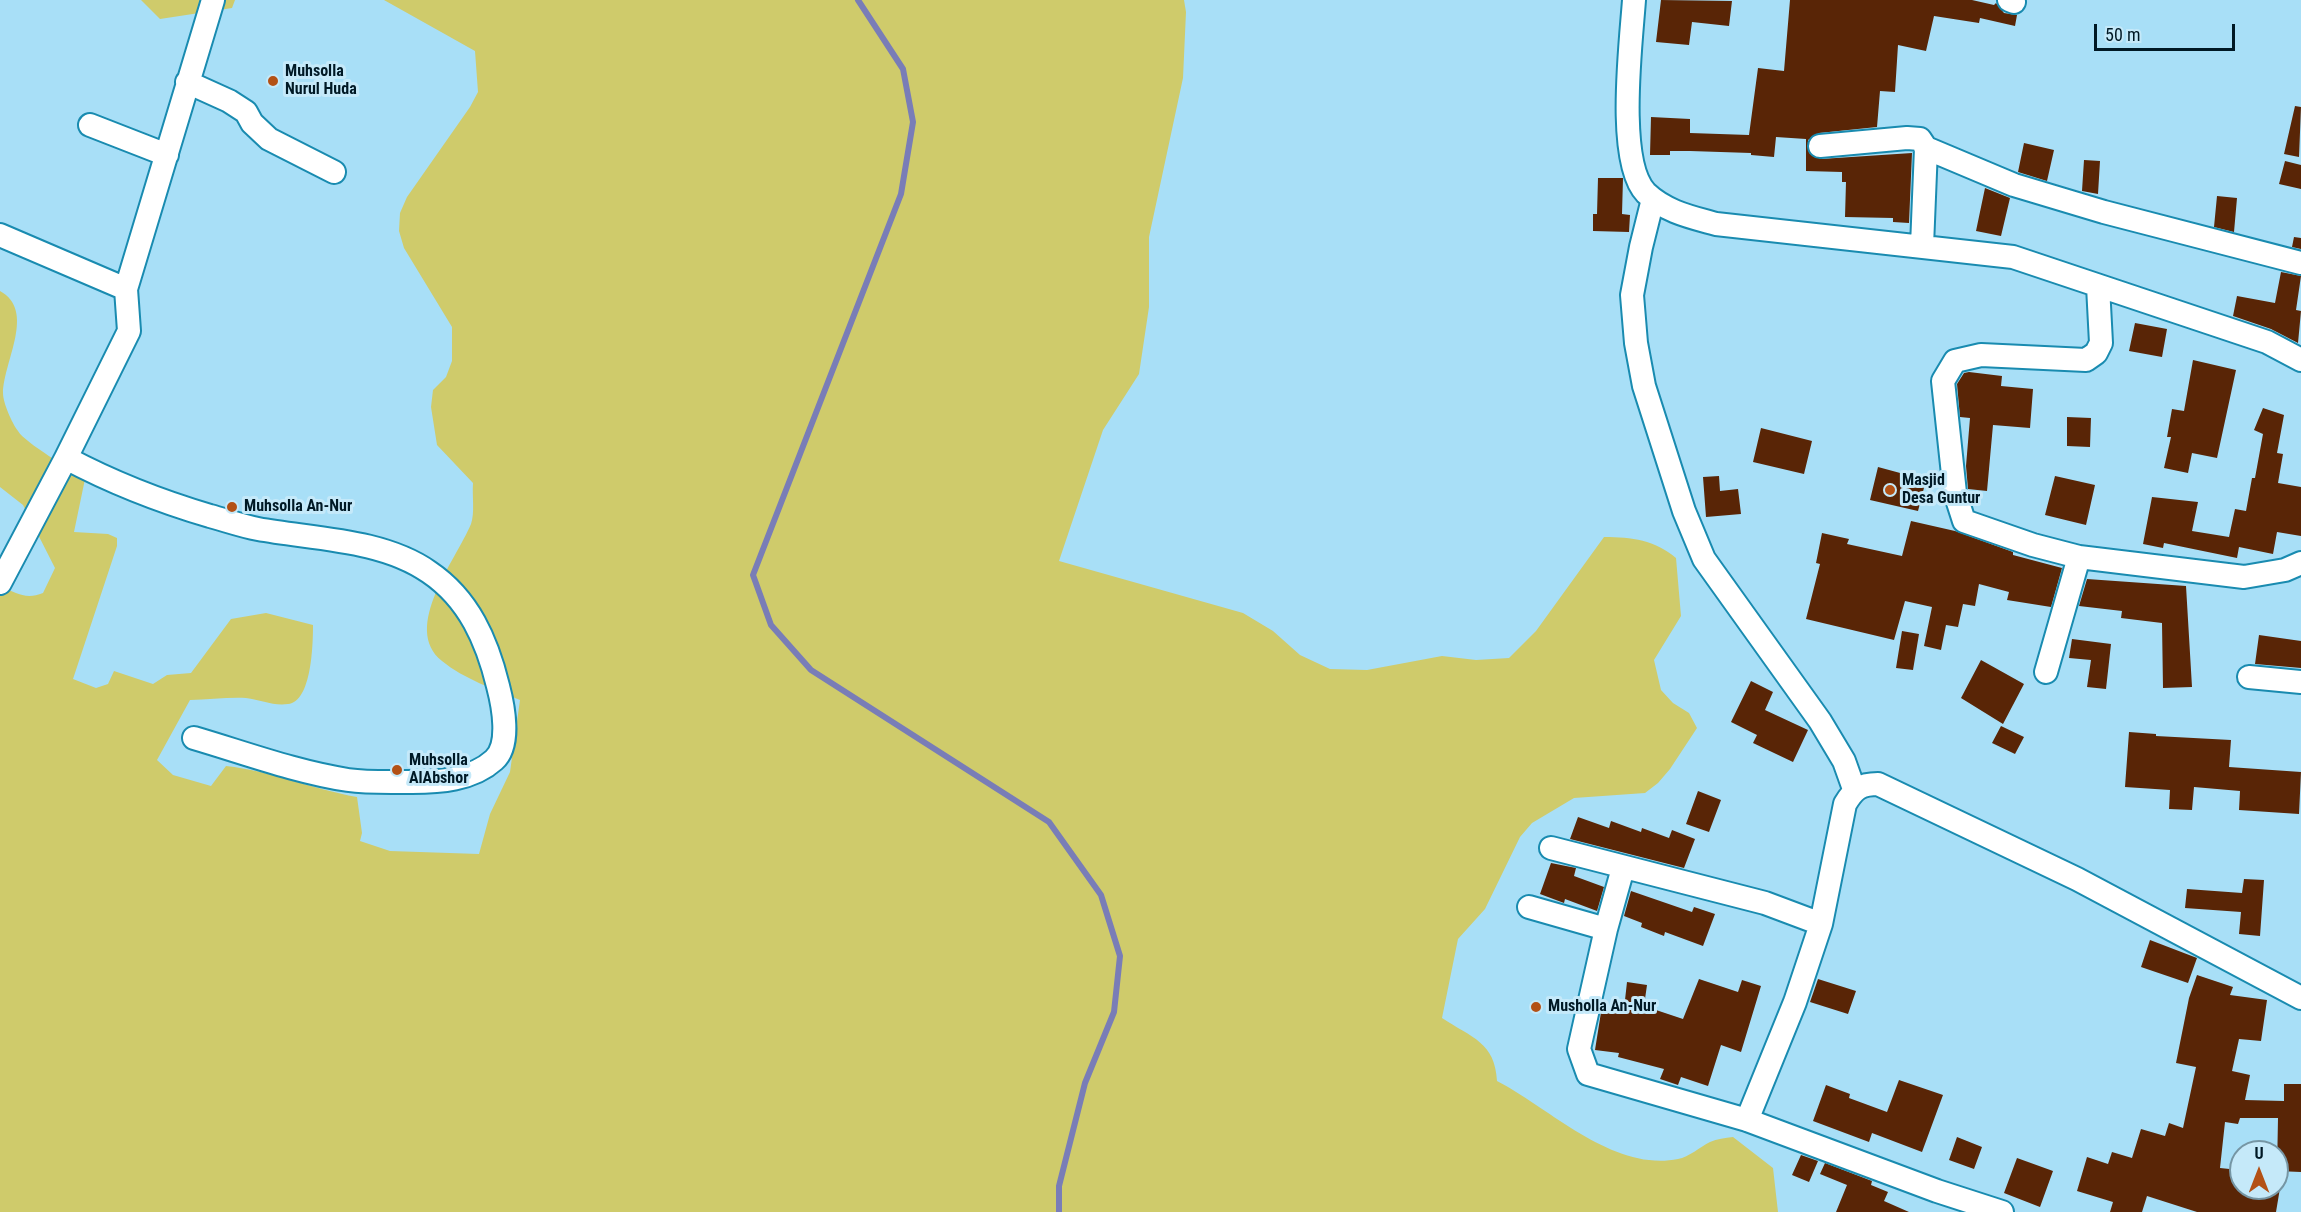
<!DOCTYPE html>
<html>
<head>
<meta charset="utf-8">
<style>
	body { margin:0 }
	#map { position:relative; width:2301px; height:1212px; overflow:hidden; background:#a8dff7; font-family:"Roboto Condensed",sans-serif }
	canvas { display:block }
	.north { position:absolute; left:2229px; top:1140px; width:60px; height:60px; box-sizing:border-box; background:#c5e9f9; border:2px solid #7696a4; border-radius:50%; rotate:0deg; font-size:16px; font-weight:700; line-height:24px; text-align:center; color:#001925 }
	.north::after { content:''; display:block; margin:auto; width:21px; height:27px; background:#b35115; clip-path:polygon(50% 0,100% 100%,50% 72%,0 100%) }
	.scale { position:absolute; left:2094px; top:24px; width:141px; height:27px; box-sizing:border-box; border:3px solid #001925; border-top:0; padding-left:8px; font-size:18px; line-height:21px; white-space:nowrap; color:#001925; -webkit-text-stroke:4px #c5e9f9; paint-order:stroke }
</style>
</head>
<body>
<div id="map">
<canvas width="2301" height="1212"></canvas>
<div class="north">U</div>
<div class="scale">50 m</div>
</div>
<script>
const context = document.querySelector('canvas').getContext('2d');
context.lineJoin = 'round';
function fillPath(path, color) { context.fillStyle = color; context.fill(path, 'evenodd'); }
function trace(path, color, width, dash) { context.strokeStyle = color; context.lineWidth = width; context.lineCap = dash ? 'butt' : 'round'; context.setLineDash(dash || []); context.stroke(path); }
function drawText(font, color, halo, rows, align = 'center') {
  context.font = font + ' "Roboto Condensed",sans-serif'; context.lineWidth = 6; context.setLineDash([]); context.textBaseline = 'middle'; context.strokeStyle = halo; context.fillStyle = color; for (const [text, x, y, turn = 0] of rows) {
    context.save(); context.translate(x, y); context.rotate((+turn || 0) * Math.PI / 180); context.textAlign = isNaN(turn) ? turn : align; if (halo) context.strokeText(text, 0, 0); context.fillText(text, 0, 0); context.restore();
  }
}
fillPath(new Path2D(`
	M141 0H235L232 8 160 19Z
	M384 0H1184L1186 12 1183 78 1149 237V307L1139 374 1103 430 1059 561 1243 613 1273 631 1300 655 1330 669 1367 670 1442 656 1476 660 1509 658 1536 631 1604 537C1632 537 1655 540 1676 558L1681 616 1654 660 1661 690 1673 703 1689 713 1697 728 1670 769 1658 783 1645 793 1574 798 1532 823 1520 837 1485 909 1458 939 1442 1018C1472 1038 1495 1042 1497 1081 1551 1109 1613 1172 1678 1159 1689 1157 1700 1147 1710 1142 1717 1139 1725 1138 1733 1137L1773 1168 1778 1212H0V586C16 593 26 600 43 593L55 568 23 505 0 487V291C36 311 4 360 3 393 3 403 12 423 18 431 25 443 72 470 85 479L74 532 108 534 117 538V546L73 679 96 688 108 684 114 671 153 684 167 675 191 673 231 619 266 613 313 625C313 643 312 702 288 704 273 706 261 700 246 698 228 697 208 700 190 700L157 760 173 775 211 786 226 766C271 771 312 789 357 797L362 833 360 841 390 851 479 854 490 814 510 772 520 700C494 689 464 679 442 661 401 628 456 560 471 524 475 513 472 496 473 483L437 445 431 407 433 390 446 377 452 361V327L404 248 399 231 400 213 407 197 470 107 478 92 475 51Z`), '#cfcb6b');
trace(new Path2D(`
	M858 0 903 69 913 122 901 194 753 575 771 625 811 670 1049 822 1101 895 1120 956 1114 1012 1085 1083 1059 1186V1212`), '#797db7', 6);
fillPath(new Path2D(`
	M1661 0 1732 1 1729 26 1692 22 1689 45 1656 42Z
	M1790 0H1972L1994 5 1996 3 2004 13 2017 15 2015 26 1980 18 1979 23 1934 16 1926 51 1898 45 1895 92 1880 91 1877 127 1819 133 1808 140 1809 153 1821 159 1912 153 1909 223 1893 222V218L1845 217 1846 182H1842V172L1806 171V139L1776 137 1774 157 1751 155V153L1690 151H1670V155H1650L1651 117 1690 119V133L1749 135 1758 68 1784 71Z
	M2295 106 2301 107 2299 157 2284 154Z
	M2024 143 2054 150 2047 181 2018 172Z
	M2084 160 2100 161 2098 194 2082 191Z
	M2285 161 2301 165V189L2279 184Z
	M1598 178H1623L1622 214 1630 215 1629 232 1593 231V214H1597Z
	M1985 188 2010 198 2001 236 1976 231Z
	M2217 196 2237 198 2234 232 2214 227Z
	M2294 237 2301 238V249L2292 247Z
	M2281 272 2301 276 2296 310 2301 311 2298 343 2271 329 2233 316 2237 296 2275 303Z
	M2135 323 2167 329 2162 357 2129 351Z
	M2193 360 2236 370 2217 458 2192 453 2188 473 2164 468 2171 437H2167L2172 409 2184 411Z
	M1969 372 2002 376 2001 386 2033 389 2030 428 1993 425 1987 491 1968 489 1966 466 1970 418 1960 417 1957 384 1964 373Z
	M2263 408 2284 415 2277 453 2283 454 2278 483 2301 487V536L2277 532 2273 554 2239 547 2237 558 2164 543 2163 548 2143 544 2152 497 2198 502 2192 531 2229 537 2235 509 2246 511 2252 478H2255L2263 434 2254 430Z
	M2067 417 2091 418 2090 447 2067 446Z
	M1761 428 1812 441 1804 474 1753 462Z
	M1878 467 1926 480 1918 511 1870 500Z
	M1719 476 1720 491 1738 489 1741 514 1706 517 1703 477Z
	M2055 476 2095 485 2086 525 2045 515Z
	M1911 521 1955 531 2013 552V555L2062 568 2051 607 2007 600 2009 592 1979 584 1975 606 1963 604 1958 627 1946 625 1941 650 1924 646 1932 607 1905 601 1894 640 1806 619 1820 564 1816 563 1822 533 1849 539 1847 544 1902 556Z
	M2087 579 2186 586 2192 687 2163 688 2162 623 2121 618 2122 611 2079 606Z
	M1902 631 1919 634 1913 670 1896 668Z
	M2259 635 2301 641V668L2255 664Z
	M2072 639 2111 644 2106 689 2087 687 2091 660 2069 658Z
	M1981 660 2024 684 2003 724 1961 698Z
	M1751 681 1773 692 1765 710 1808 730 1793 762 1753 743 1757 735 1731 722Z
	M2001 726 2024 737 2015 754 1992 743Z
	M2129 732 2156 734V736L2231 740 2229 767 2301 772 2299 814 2239 810 2240 791 2194 787 2192 810 2169 809 2170 790 2125 787Z
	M1698 791 1721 800 1709 832 1686 824Z
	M1578 817 1609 828 1611 821 1641 832 1642 828 1669 838 1672 830 1695 839 1684 868 1570 839Z
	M1551 863 1576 868 1574 876 1604 887 1597 911 1565 899 1564 903 1540 894Z
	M2244 879 2264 880 2260 936 2239 934 2241 912 2185 908 2187 889 2242 893Z
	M1631 891 1692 912 1694 907 1715 914 1703 946 1665 932 1664 936 1641 927 1642 923 1624 916Z
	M2150 940 2197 958 2188 983 2141 967Z
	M2197 975 2233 987 2230 995 2267 1000 2261 1041 2239 1039 2232 1071 2250 1075 2245 1100 2284 1101V1084H2301V1172L2277 1171 2278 1118H2240L2238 1124 2225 1122 2220 1168 2239 1170 2237 1188H2280L2276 1212H2197L2147 1196 2142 1212H2110L2113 1202 2077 1191 2087 1157 2108 1164 2112 1152 2132 1158 2141 1129 2165 1136 2169 1123 2183 1128 2196 1067 2176 1063 2189 998Z
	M1699 979 1738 992 1742 980 1761 986 1741 1052 1721 1045 1708 1086 1681 1077 1678 1085 1660 1079 1664 1069 1618 1057 1619 1053 1595 1050 1602 1006 1624 1009 1627 982 1647 985 1644 1006 1683 1019Z
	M1818 979 1856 991 1848 1014 1810 1002Z
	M1899 1080 1943 1095 1922 1152 1872 1133 1869 1142 1813 1121 1826 1085 1850 1094 1849 1098 1887 1112Z
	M1957 1137 1982 1147 1974 1169 1949 1160Z
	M1801 1155 1818 1161 1809 1182 1792 1175Z
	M2017 1158 2053 1171 2040 1207 2004 1193Z
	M1825 1163 1872 1181 1871 1185 1888 1192 1884 1201 1909 1212H1836L1847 1185 1820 1174Z`), '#592506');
const street = new Path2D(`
	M1634 0C1631 43 1616 162 1646 193 1666 212 1691 217 1716 224L2013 257 2267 342 2301 360
	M2009 0 2014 2
	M187 82 229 101 246 112 252 123 269 139 334 172
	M90 125 167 155
	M1820 146 1907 138 1920 139 1926 148 1922 246
	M1926 148 2014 185 2104 212 2301 263
	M1653 199 1641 247 1632 295 1636 343 1644 386 1684 511 1704 559 1820 721 1844 761 1854 789
	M0 235 126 289
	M2098 286 2101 343 2096 353 2086 360 1981 355 1955 361 1943 381 1955 493 1964 521 2033 545 2079 557 2244 577 2285 570 2301 563
	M0 583 66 458
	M2046 672 2079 557
	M2249 677 2301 682
	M194 738C245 753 296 772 348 780 369 783 391 782 412 782 439 782 472 780 494 760 511 745 503 705 498 686 487 641 469 599 429 572 382 539 312 539 258 529 242 526 225 520 210 516 159 501 113 483 66 458L129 331 126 289 213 0
	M1551 848 1765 903 1821 924 1795 1002 1747 1120
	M1529 907 1606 929 1579 1049 1588 1074 1747 1120 1937 1191 2002 1212
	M1821 924 1845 804C1854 789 1860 784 1878 784L2077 879 2301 998
	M1606 929 1623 868`);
trace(street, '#198bb0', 26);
trace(street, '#fff', 22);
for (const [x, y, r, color] of [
	[273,81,6,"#b35115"],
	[1890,490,6,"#b35115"],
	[232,507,6,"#b35115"],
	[397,770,6,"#b35115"],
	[1536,1007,6,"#b35115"]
]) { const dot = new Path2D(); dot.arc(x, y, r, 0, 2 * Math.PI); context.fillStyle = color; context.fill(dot); trace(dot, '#c5e9f9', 2); }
drawText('bold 16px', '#001925', '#c5e9f9', [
	["Muhsolla",285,72],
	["Nurul Huda",285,90],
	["Masjid",1902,481],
	["Desa Guntur",1902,499],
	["Muhsolla An-Nur",244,507],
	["Muhsolla",409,761],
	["AlAbshor",409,779],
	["Musholla An-Nur",1548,1007]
], 'left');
</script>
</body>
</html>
